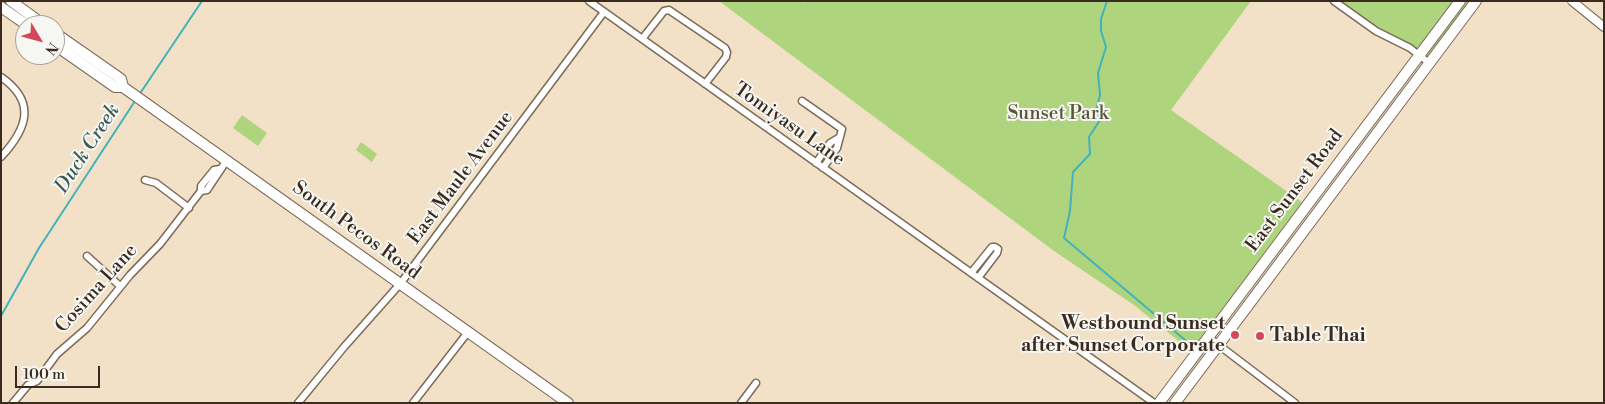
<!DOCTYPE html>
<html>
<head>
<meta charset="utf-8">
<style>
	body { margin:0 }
	#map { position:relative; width:1605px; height:404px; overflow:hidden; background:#f2e1c6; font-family:"Libre Bodoni",serif }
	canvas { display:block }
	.frame { position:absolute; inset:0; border:2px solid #3b2a1e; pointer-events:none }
	.north { position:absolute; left:15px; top:15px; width:50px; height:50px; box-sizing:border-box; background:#f6f6f2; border:1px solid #aba49d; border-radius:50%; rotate:127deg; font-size:14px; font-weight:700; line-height:20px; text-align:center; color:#3b2a1e }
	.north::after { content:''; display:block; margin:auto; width:18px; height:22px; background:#d1495b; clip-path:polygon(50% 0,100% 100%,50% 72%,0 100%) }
	.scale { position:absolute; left:15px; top:366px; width:85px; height:22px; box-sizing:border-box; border:2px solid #3b2a1e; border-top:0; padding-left:6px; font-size:15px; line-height:18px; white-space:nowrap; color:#3b2a1e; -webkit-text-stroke:4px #f6f6f2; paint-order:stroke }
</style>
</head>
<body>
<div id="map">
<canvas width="1605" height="404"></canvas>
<div class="frame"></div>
<div class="north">N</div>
<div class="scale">100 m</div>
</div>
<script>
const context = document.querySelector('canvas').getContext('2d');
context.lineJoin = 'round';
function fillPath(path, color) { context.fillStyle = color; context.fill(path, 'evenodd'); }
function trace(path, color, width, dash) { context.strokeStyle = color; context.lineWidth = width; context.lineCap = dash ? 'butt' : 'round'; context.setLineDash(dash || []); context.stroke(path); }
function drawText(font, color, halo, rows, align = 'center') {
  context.font = font + ' "Libre Bodoni",serif'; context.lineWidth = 4; context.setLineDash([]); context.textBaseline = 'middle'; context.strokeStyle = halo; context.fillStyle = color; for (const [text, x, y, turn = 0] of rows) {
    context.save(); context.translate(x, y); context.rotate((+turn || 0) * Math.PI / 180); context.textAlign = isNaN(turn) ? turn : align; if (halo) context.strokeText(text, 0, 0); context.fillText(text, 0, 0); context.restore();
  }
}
fillPath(new Path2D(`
	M719 1H802L805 3 807 1H1251L1171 110 1302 202 1191 351 1134 305 1054 251Z
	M1334 1H1476L1429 63Z
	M242 115 267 133 258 146 233 128Z
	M361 142 377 154 372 162 356 150Z`), '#aed47e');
trace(new Path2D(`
	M1107 1 1101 19V31L1106 47 1098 73 1100 95 1097 107 1100 120 1089 137 1090 154 1073 172 1070 211 1064 238 1185 340
	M139 95 202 1
	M1 316 39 248 135 101`), '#42b2bb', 2);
const minor = new Path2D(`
	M589 1 1154 403
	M1334 1 1376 31 1410 48 1429 63
	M642 39 664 11 669 10 725 48 727 52 726 57 705 84
	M1 77C37 102 27 129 1 157
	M802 101 842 129 837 148 823 168
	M816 163 830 143 840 137
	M145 180 156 183 189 208
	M201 191 207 190 227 160
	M87 256 120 286
	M971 273 992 247H995L998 249 997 253 978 278
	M1208 337 1295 403
	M13 403 28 385 37 381 57 354 87 328 130 275 160 244 201 191V186L214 170 220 169
	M298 403 344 347 400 284 604 12
	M413 403 468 332
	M741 403 756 383`);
const tertiary = new Path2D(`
	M1572 1 1604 27`);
const primary = new Path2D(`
	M11 1 44 25
	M1 7 27 25
	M55 33 121 79 123 87 568 403
	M55 45 115 87H123
	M1159 403 1460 1
	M1175 403 1476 1`);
trace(minor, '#7b6a59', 9);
trace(tertiary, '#7b6a59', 10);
trace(primary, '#7b6a59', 12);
trace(minor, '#fff', 6);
trace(tertiary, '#fff', 8);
trace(primary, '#fff', 10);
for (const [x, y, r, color] of [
	[1235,335,5,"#d1495b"],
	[1260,336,5,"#d1495b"]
]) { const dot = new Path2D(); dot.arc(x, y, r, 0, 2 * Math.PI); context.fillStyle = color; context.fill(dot); trace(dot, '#f6f6f2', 2); }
drawText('19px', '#585436', '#f6f6f2', [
	["Sunset Park",1058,114]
]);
drawText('19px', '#3b2a1e', '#f6f6f2', [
	["Tomiyasu Lane",789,125,35],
	["East Maule Avenue",461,178,-53],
	["East Sunset Road",1295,191,-53],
	["South Pecos Road",356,231,36],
	["Cosima Lane",97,289,-48]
]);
drawText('bold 19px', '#3b2a1e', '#f6f6f2', [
	["Westbound Sunset",1225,324],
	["after Sunset Corporate",1225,346],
	["Table Thai",1270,336,"left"]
], 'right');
drawText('italic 20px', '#3d5a55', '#f6f6f2', [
	["Duck Creek",88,149,-57]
]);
</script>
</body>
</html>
